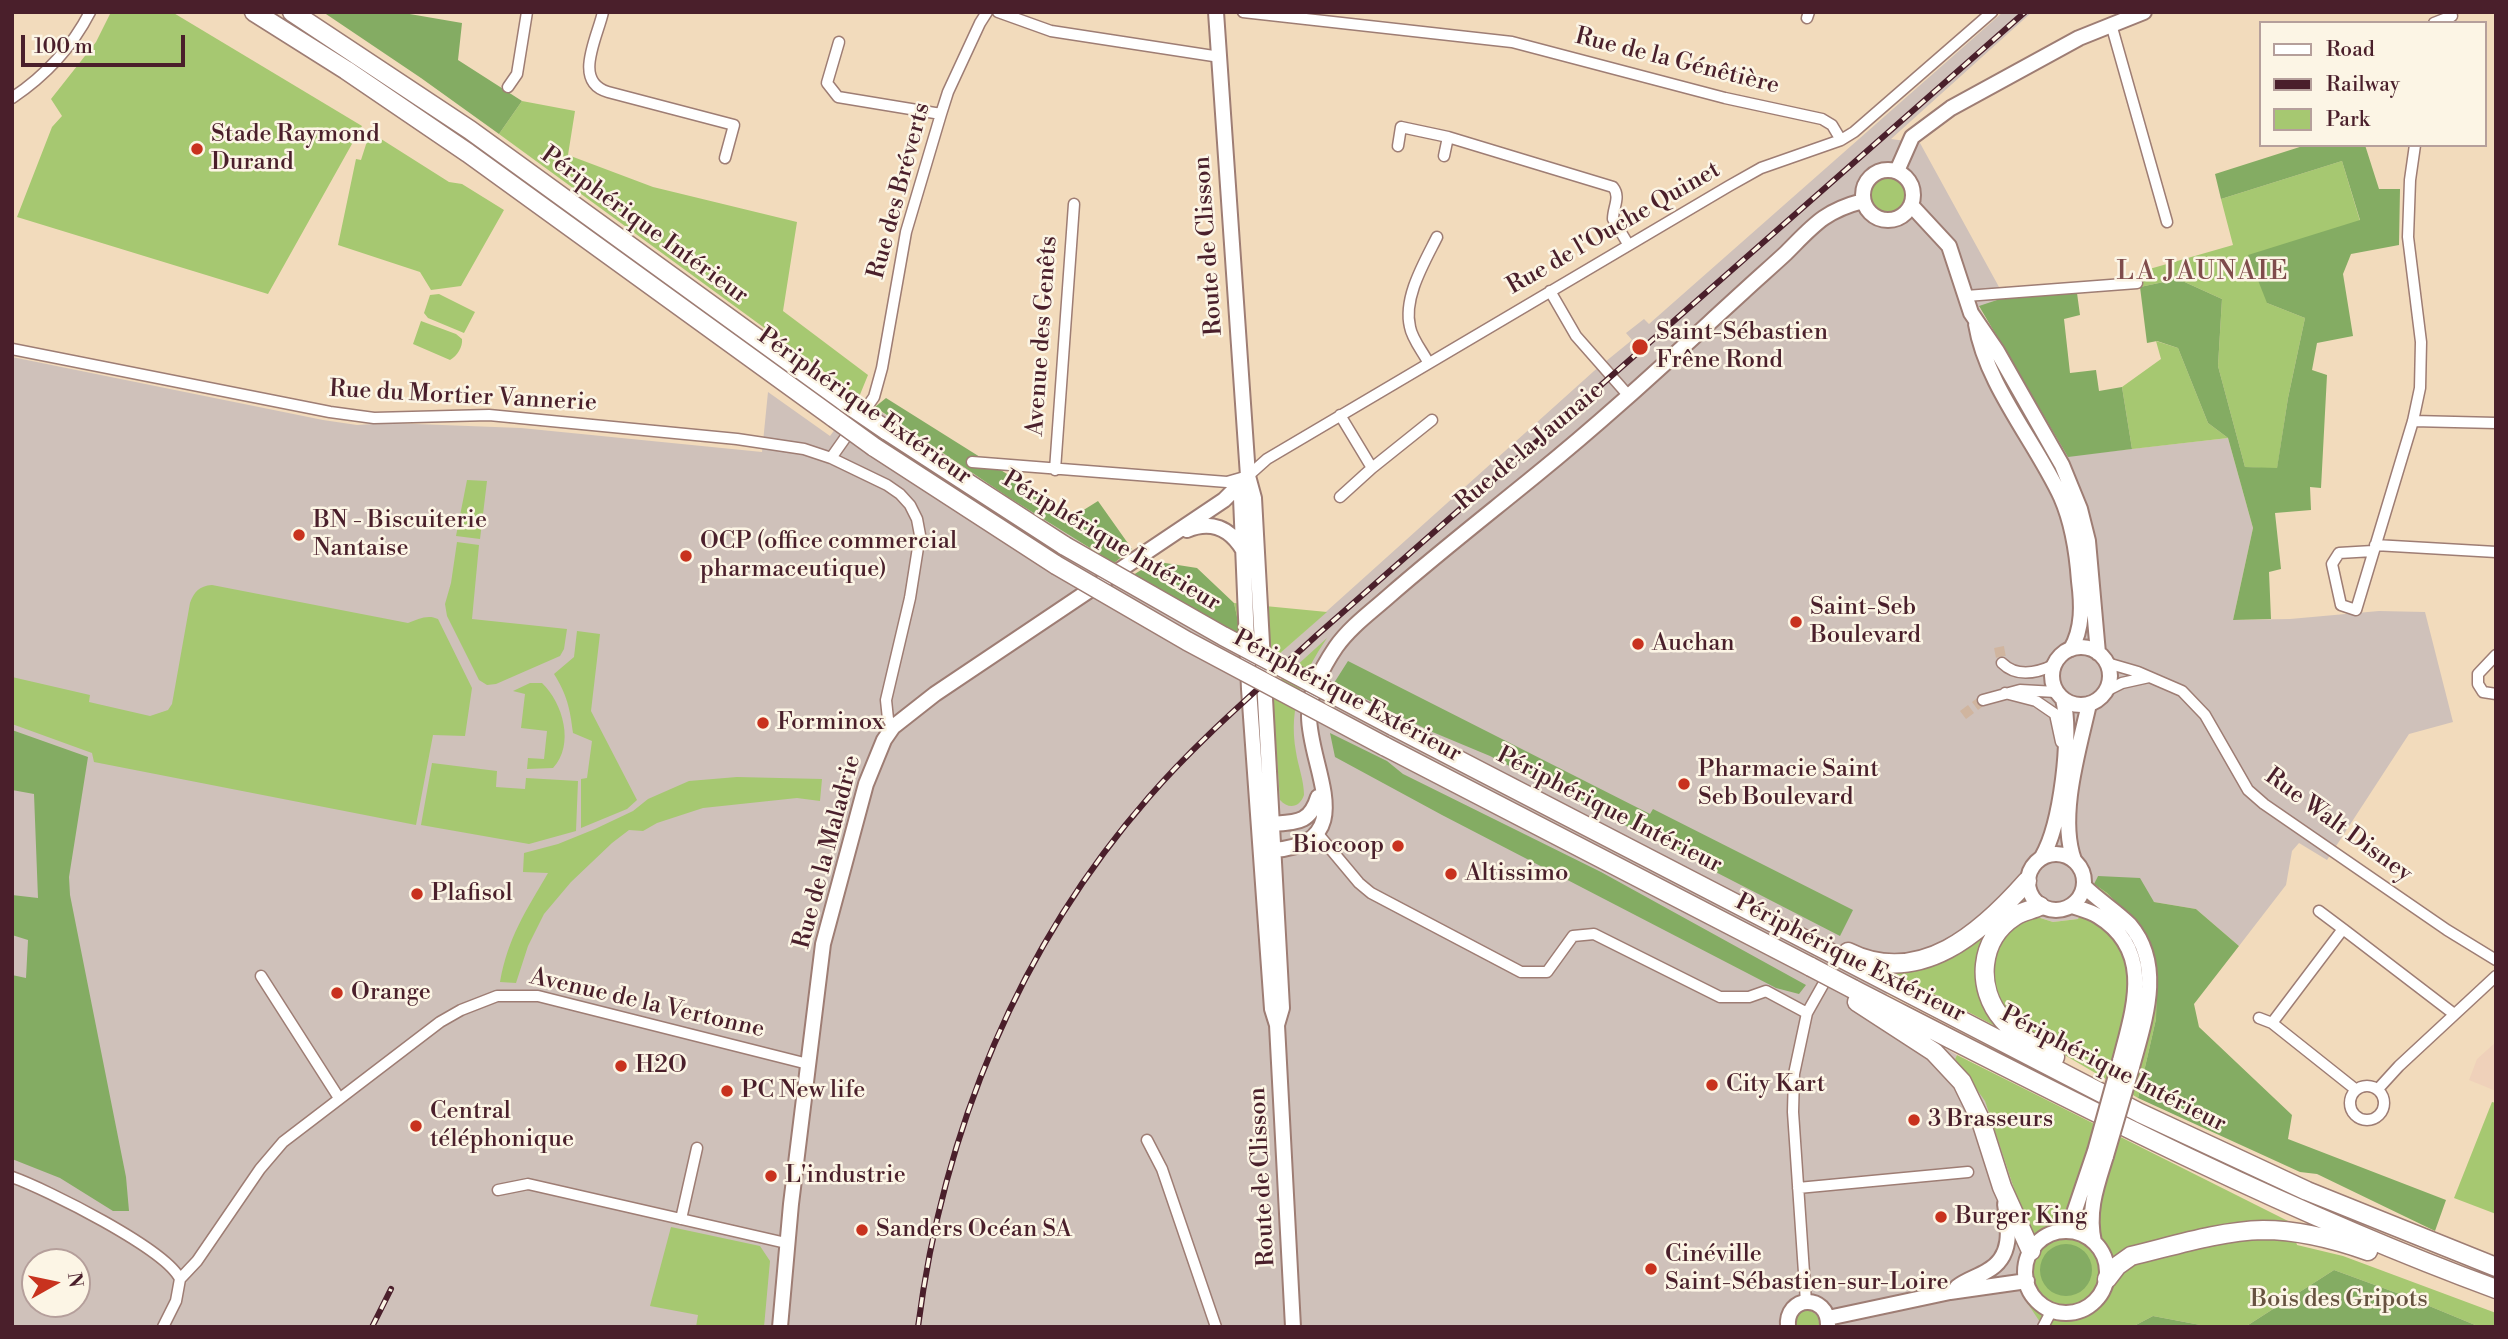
<!DOCTYPE html>
<html>
<head>
<meta charset="utf-8">
<style>
	body { margin:0 }
	#map { position:relative; width:2508px; height:1339px; overflow:hidden; background:#f2dbbc; font-family:"Libre Bodoni",serif }
	canvas { display:block }
	.frame { position:absolute; inset:0; border:14px solid #4a1f2b; pointer-events:none }
	.legend { position:absolute; left:2259px; top:21px; width:228px; height:126px; box-sizing:border-box; background:#fcf5e5; border:2px solid #b59f9b; margin:0; padding:9px 12px; list-style:none; font-size:21px; color:#4a1f2b }
	.legend li { display:flex; align-items:center; gap:14px; height:35px }
	.legend b { width:35px; border:2px solid #b59f9b }
	.north { position:absolute; left:21px; top:1248px; width:70px; height:70px; box-sizing:border-box; background:#fcf5e5; border:2px solid #b59f9b; border-radius:50%; rotate:81deg; font-size:19px; font-weight:700; line-height:28px; text-align:center; color:#4a1f2b }
	.north::after { content:''; display:block; margin:auto; width:24px; height:32px; background:#c8321e; clip-path:polygon(50% 0,100% 100%,50% 72%,0 100%) }
	.scale { position:absolute; left:21px; top:35px; width:164px; height:32px; box-sizing:border-box; border:4px solid #4a1f2b; border-top:0; padding-left:9px; font-size:21px; line-height:24px; white-space:nowrap; color:#4a1f2b; -webkit-text-stroke:5px #fcf5e5; paint-order:stroke }
</style>
</head>
<body>
<div id="map">
<canvas width="2508" height="1339"></canvas>
<div class="frame"></div>
<ul class="legend">
<li><b style="height:9px;background:#fff"></b>Road</li>
<li><b style="height:9px;background:#4a1f2b"></b>Railway</li>
<li><b style="height:19px;background:#a6c871"></b>Park</li>
</ul>
<div class="north">N</div>
<div class="scale">100 m</div>
</div>
<script>
const context = document.querySelector('canvas').getContext('2d');
context.lineJoin = 'round';
function fillPath(path, color) { context.fillStyle = color; context.fill(path, 'evenodd'); }
function trace(path, color, width, dash) { context.strokeStyle = color; context.lineWidth = width; context.lineCap = dash ? 'butt' : 'round'; context.setLineDash(dash || []); context.stroke(path); }
function drawText(font, color, halo, rows, align = 'center') {
  context.font = font + ' "Libre Bodoni",serif'; context.lineWidth = 5; context.setLineDash([]); context.textBaseline = 'middle'; context.strokeStyle = halo; context.fillStyle = color; for (const [text, x, y, turn = 0] of rows) {
    context.save(); context.translate(x, y); context.rotate((+turn || 0) * Math.PI / 180); context.textAlign = isNaN(turn) ? turn : align; if (halo) context.strokeText(text, 0, 0); context.fillText(text, 0, 0); context.restore();
  }
}
fillPath(new Path2D(`
	M2496 1042V1091L2469 1080 2477 1059Z`), '#efd1ba');
fillPath(new Path2D(`
	M2003 12H2032L1891 139 1920 143 1999 287 2000 299 1979 307 2068 456 2228 438 2253 528 2233 620 2290 619 2379 611 2425 612 2453 722 2409 734 2327 860 2299 843 2292 851 2286 885 2239 946 2196 909 2154 902 2098 876 2078 919 2053 922 2034 916 2019 883 1947 946 1897 961 1881 1012 1957 1055 1955 1059 1985 1100 2023 1216 2048 1327H12V357L323 420 357 425 389 423 521 428 762 452 768 392 830 436 859 397 1008 497 1133 575 1278 655 1594 371 1632 340 1626 333 1644 319 1649 324ZM1278 655 1296 665 1243 715 1240 687ZM35 1262H77V1304H35Z`), '#cfc1ba');
fillPath(new Path2D(`
	M111 12H172L362 126 268 294 17 217 52 127 62 116 51 99 96 42Z
	M522 101 575 111 568 155 653 187 797 222 783 311 868 375 859 397 499 134Z
	M370 132 449 182 462 184 504 210 461 286 431 290 420 272 338 245 356 159 361 160Z
	M2342 161 2360 221 2267 303 2305 318 2288 398 2277 469 2245 467 2218 366 2222 299 2178 279 2140 287 2139 272 2233 245 2221 199Z
	M1870 196a18 18 0 1 1 36 0a18 18 0 1 1-36 0Z
	M439 294 475 312 464 333 428 318 424 313 430 295Z
	M421 321 456 334 462 339C463 347 457 356 450 360L413 344Z
	M2156 341 2178 348 2208 423 2228 438 2132 449 2122 387 2161 359Z
	M467 480 487 481 480 539 456 536Z
	M457 542 479 545 472 619 567 629 564 649 560 656 496 684 487 685 479 680 447 616 445 604 451 583Z
	M212 585 408 623C418 619 428 614 438 619L472 688 465 736 433 735 416 825 94 762 92 753 12 724V677L90 695 89 702 150 716 168 710 172 704 190 603C194 592 199 586 212 585Z
	M1234 603 1327 612 1278 655 1241 635Z
	M577 631 600 634 591 711 637 800 627 809 581 828V779L587 778 592 741 573 733C570 708 567 695 554 674L574 657Z
	M1327 638C1303 674 1288 706 1296 752 1298 766 1304 780 1304 795 1300 807 1289 810 1280 800L1272 688Z
	M530 683H542C563 703 575 745 553 768L527 769 528 758 544 759 547 731 521 728 525 694 513 691Z
	M432 763 497 771 496 787 525 789 526 778 578 781 576 831 529 844 421 825Z
	M737 777 822 779 820 801 797 798 703 808 657 823 643 831 629 830 612 843 571 882 544 914 528 946 516 983 500 982C508 937 526 911 548 873L523 872 524 853 558 844 595 829 633 811 648 799 689 781Z
	M2019 883 2034 916 2053 922 2078 919 2094 884 2107 893 2141 929 2157 966 2156 1019 2138 1098 2022 1030 1995 1026 1892 972 1897 961 1947 946Z
	M1957 1055 2290 1222 2297 1245 2343 1256 2496 1313V1327H2480L2405 1296 2334 1270 2245 1327H2211L2153 1316 2132 1327H2048L2040 1322 2026 1301 2020 1262 2024 1245 2023 1216 1985 1101 1955 1059Z
	M2492 1102 2496 1103V1214L2454 1198Z
	M671 1227 760 1246 770 1261 764 1327H696L698 1315 650 1306Z
	M1805 1310C1815 1311 1820 1316 1819 1327H1794L1796 1315Z`), '#a6c871');
fillPath(new Path2D(`
	M323 12H398L462 23 458 60 522 101 499 134 421 78Z
	M2306 145H2365L2379 189H2400L2399 245 2351 254 2343 274 2353 336 2317 343 2312 370 2327 375 2321 488 2310 487 2311 510 2275 513 2281 569 2269 572 2271 619 2233 620 2253 528 2228 438 2208 423 2178 348 2157 341 2147 343 2140 287 2178 279 2222 299 2218 366 2245 467 2277 468 2288 398 2305 318 2267 303 2248 255 2360 220 2342 161 2221 199 2215 174Z
	M2077 293 2080 315 2064 319 2070 373 2096 370 2099 391 2122 387 2132 449 2068 457 1979 306 2000 299Z
	M886 398 1074 516 1098 501 1132 549 1114 563 1008 497 875 407Z
	M1159 562 1197 568 1234 603 1241 635 1133 575 1146 567Z
	M1348 661 1650 814 1653 809 1853 910 1840 936 1490 756 1430 731 1334 683Z
	M12 730 88 757 69 877 70 895 126 1177 129 1211H113L60 1178 12 1159V975L26 978 28 940 12 935V895L38 898 34 794 12 790Z
	M1330 733 1387 761 1403 774 1601 872 1806 985 1799 994 1776 988 1442 815 1335 757Z
	M2098 876 2140 878 2154 902 2196 909 2239 946 2194 1004 2199 1027 2292 1115 2288 1139 2446 1200 2435 1231 2317 1174 2300 1172 2138 1098 2156 1019 2157 966 2141 929 2107 893 2094 884Z
	M2040 1270a26 26 0 1 1 52 0a26 26 0 1 1-52 0Z
	M2334 1270 2405 1296 2480 1327H2245Z
	M2153 1316 2211 1327H2132Z`), '#84ac63');
trace(new Path2D(`
	M1999 647 2002 663
	M1963 715 1983 700`), '#d0b59f', 10, [10, 5]);
const street = new Path2D(`
	M603 12C598 36 572 82 608 92L734 125 725 158
	M998 12 1051 31 1220 57
	M1243 12 1512 42 1725 98 1822 119 1832 125 1841 140
	M1807 18 1809 12
	M2434 23 2452 16
	M2111 24 2167 222
	M839 42 827 83 838 97 941 114
	M508 87 517 74 527 12
	M12 98C45 76 72 47 90 12
	M1398 146 1401 127 1448 137
	M1444 156 1448 137 1613 187C1621 197 1613 207 1613 219L1628 244
	M1550 291 1576 336 1628 395
	M1966 296 2137 283
	M12 349 330 412 374 418 489 415 737 439 804 449 831 458 887 485 900 494 910 505 917 519 920 535 910 598 886 700 888 719 893 727
	M1428 362C1423 352 1412 339 1410 327 1403 298 1424 263 1437 237
	M2413 421 2496 423
	M831 458 874 397 882 368 906 232 941 114 948 92 980 23 987 12
	M972 462 1227 482 1248 476 1267 459 1729 186 1761 168 1841 140 1854 132 1992 12
	M1372 468 1432 420
	M1055 470 1074 204
	M1340 497 1372 468 1340 415
	M2375 545 2496 552
	M2373 551 2339 553 2332 564 2341 605 2356 610 2413 421 2420 388 2421 342 2408 237 2410 180 2415 145
	M2496 655 2478 674V684L2483 692 2496 694
	M2002 663C2017 678 2037 673 2054 665
	M2107 663 2138 672 2182 691 2205 715 2248 790 2264 804 2447 930 2496 960
	M2106 691 2122 683 2149 677
	M2005 693 2036 701 2055 714 2061 742
	M1983 700 2020 690 2056 692
	M1318 834 1359 883 1371 893 1521 972H1547L1573 936 1594 934 1720 997H1749L1766 991 1807 1013
	M2319 911 2343 929
	M261 976 339 1098
	M2259 1018 2272 1023
	M2350 1103a17 17 0 1 1 34 0a17 17 0 1 1-34 0Z
	M2355 1089 2272 1023 2343 929 2454 1014
	M2378 1089 2399 1066 2496 976
	M1147 1140 1162 1169 1216 1327
	M12 1177C46 1189 166 1249 180 1279
	M1798 1188 1968 1172
	M498 1190 528 1184 786 1243
	M681 1219 697 1148
	M1806 1302 1793 1112 1794 1074 1807 1013 1829 974
	M163 1327 176 1301 180 1279 197 1261 260 1169 283 1142 440 1022 461 1010 497 996H538L808 1064
	M2043 1327 2052 1310`);
const secondary = new Path2D(`
	M1216 12 1248 476 1254 498 1282 1008 1277 1025
	M1863 195a25 25 0 1 1 50 0a25 25 0 1 1-50 0Z
	M1897 171 1912 137 1951 108 2079 38 2144 12
	M1911 205 1949 246 1971 313 1997 351 2062 465 2080 509 2088 541 2098 653
	M1976 324C1986 385 2035 441 2061 497 2072 522 2077 553 2079 581 2082 604 2083 628 2071 649
	M1246 481 1241 498 1249 689 1272 1009 1277 1025 1293 1327
	M1187 530C1211 520 1230 528 1243 550
	M2052 676a29 29 0 1 1 58 0a29 29 0 1 1-58 0Z
	M1273 824C1297 822 1310 823 1318 797
	M1274 850C1362 843 1309 768 1309 716 1309 693 1323 666 1336 647 1350 627 1371 612 1389 596 1437 554 1487 515 1536 475 1608 417 1675 354 1743 292 1757 279 1772 266 1786 253 1813 226 1824 211 1863 201
	M2028 882a28 28 0 1 1 56 0a28 28 0 1 1-56 0Z
	M2042 857C2061 825 2072 735 2063 699
	M2074 860C2058 816 2079 749 2089 704
	M2084 886C2098 900 2116 911 2130 925 2165 966 2144 1022 2132 1067
	M2072 906C2081 909 2090 911 2098 916 2155 951 2133 1010 2120 1061
	M2062 1231 2074 1213 2095 1151
	M2025 1272a41 41 0 1 1 82 0a41 41 0 1 1-82 0Z
	M2094 1242C2087 1211 2097 1185 2106 1156
	M1957 1287C1966 1280 1977 1277 1987 1271 2013 1257 2009 1229 2005 1204
	M1828 1318 1950 1292 2027 1281
	M780 1327 791 1204 823 944 866 784 884 740 893 727 935 694 1224 500 1248 476
	M1788 1327C1785 1295 1828 1293 1828 1325`);
const highway = new Path2D(`
	M254 12 346 70 468 153 834 418
	M292 12 470 130 845 402
	M886 430 1065 546
	M874 447 1056 565
	M1393 726 2140 1113 2307 1191 2496 1267
	M1384 746 1811 967
	M2040 906C2032 910 2023 911 2015 916 1979 939 1975 988 2003 1020 2017 1036 2037 1046 2055 1057
	M1848 952C1920 988 1982 932 2027 881
	M1853 989C2064 1097 2273 1207 2496 1289
	M1857 1002 1934 1052 1962 1082 1981 1121 2002 1187 2031 1251
	M2107 1279 2117 1266 2131 1256C2173 1246 2219 1231 2263 1230 2299 1230 2334 1239 2368 1251`);
trace(street, '#9e7d74', 13);
trace(secondary, '#9e7d74', 18);
trace(highway, '#9e7d74', 21);
trace(street, '#fff', 10);
trace(secondary, '#fff', 14);
trace(highway, '#fff', 18);
const rail = new Path2D(`
	M372 1327 391 1289
	M918 1327C943 1131 1019 946 1149 797 1200 738 1260 688 1317 635L2025 12`);
trace(rail, '#4a1f2b', 6);
trace(rail, '#fcf5e5', 3.5, [10]);
const secondaryBridge = new Path2D(`
	M2095 1151 2120 1061
	M2106 1156 2132 1067`);
const highwayBridge = new Path2D(`
	M845 402 886 430
	M834 418 874 447
	M1065 546 1223 636 1393 726
	M1056 565 1187 641 1384 746
	M1811 967 1853 989`);
trace(secondaryBridge, '#9e7d74', 18, []);
trace(highwayBridge, '#9e7d74', 21, []);
trace(secondaryBridge, '#fff', 14);
trace(highwayBridge, '#fff', 18);
for (const [x, y, r, color] of [
	[197,149,7,"#c8321e"],
	[1640,347,9,"#c8321e"],
	[299,535,7,"#c8321e"],
	[686,556,7,"#c8321e"],
	[1796,622,7,"#c8321e"],
	[1638,644,7,"#c8321e"],
	[763,723,7,"#c8321e"],
	[1684,784,7,"#c8321e"],
	[1398,846,7,"#c8321e"],
	[1451,874,7,"#c8321e"],
	[417,894,7,"#c8321e"],
	[337,993,7,"#c8321e"],
	[621,1066,7,"#c8321e"],
	[1712,1085,7,"#c8321e"],
	[727,1091,7,"#c8321e"],
	[1914,1120,7,"#c8321e"],
	[416,1126,7,"#c8321e"],
	[771,1176,7,"#c8321e"],
	[1941,1217,7,"#c8321e"],
	[862,1230,7,"#c8321e"],
	[1651,1269,7,"#c8321e"]
]) { const dot = new Path2D(); dot.arc(x, y, r, 0, 2 * Math.PI); context.fillStyle = color; context.fill(dot); trace(dot, '#fcf5e5', 2.5); }
drawText('24px', '#4a1f2b', '#fcf5e5', [
	["Rue de la Génêtière",1677,62,14],
	["Rue des Bréverts",900,191,-75],
	["Périphérique Intérieur",644,226,36],
	["Rue de l'Ouche Quinet",1614,229,-30],
	["Route de Clisson",1209,246,-94],
	["Avenue des Genêts",1043,336,-86],
	["Rue du Mortier Vannerie",463,397,3],
	["Périphérique Extérieur",864,407,35],
	["Rue de la Jaunaie",1530,447,-40],
	["Périphérique Intérieur",1111,542,31],
	["Périphérique Extérieur",1347,697,28],
	["Périphérique Intérieur",1609,811,27],
	["Rue Walt Disney",2338,826,36],
	["Rue de la Maladrie",828,852,-75],
	["Périphérique Extérieur",1850,959,27],
	["Avenue de la Vertonne",647,1004,13],
	["Périphérique Intérieur",2113,1070,27],
	["Route de Clisson",1263,1177,-93]
]);
drawText('24px', '#4a1f2b', '#fcf5e5', [
	["Stade Raymond",211,135],
	["Durand",211,163],
	["Saint-Sébastien",1656,333],
	["Frêne Rond",1656,361],
	["BN - Biscuiterie",313,521],
	["Nantaise",313,549],
	["OCP (office commercial",700,542],
	["pharmaceutique)",700,570],
	["Saint-Seb",1810,608],
	["Boulevard",1810,636],
	["Auchan",1652,644],
	["Forminox",777,723],
	["Pharmacie Saint",1698,770],
	["Seb Boulevard",1698,798],
	["Biocoop",1384,846,"right"],
	["Altissimo",1465,874],
	["Plafisol",431,894],
	["Orange",351,993],
	["H2O",635,1066],
	["City Kart",1726,1085],
	["PC New life",741,1091],
	["Central",430,1112],
	["téléphonique",430,1140],
	["3 Brasseurs",1928,1120],
	["L'industrie",785,1176],
	["Burger King",1955,1217],
	["Sanders Océan SA",876,1230],
	["Cinéville",1665,1255],
	["Saint-Sébastien-sur-Loire",1665,1283]
], 'left');
drawText('24px', '#665240', '#fcf5e5', [
	["Bois des Gripots",2339,1300]
]);
context.letterSpacing = '2px';
drawText('26px', '#7f4c4c', '#fcf5e5', [
	["LA JAUNAIE",2203,273]
]);
context.letterSpacing = '0px';
</script>
</body>
</html>
